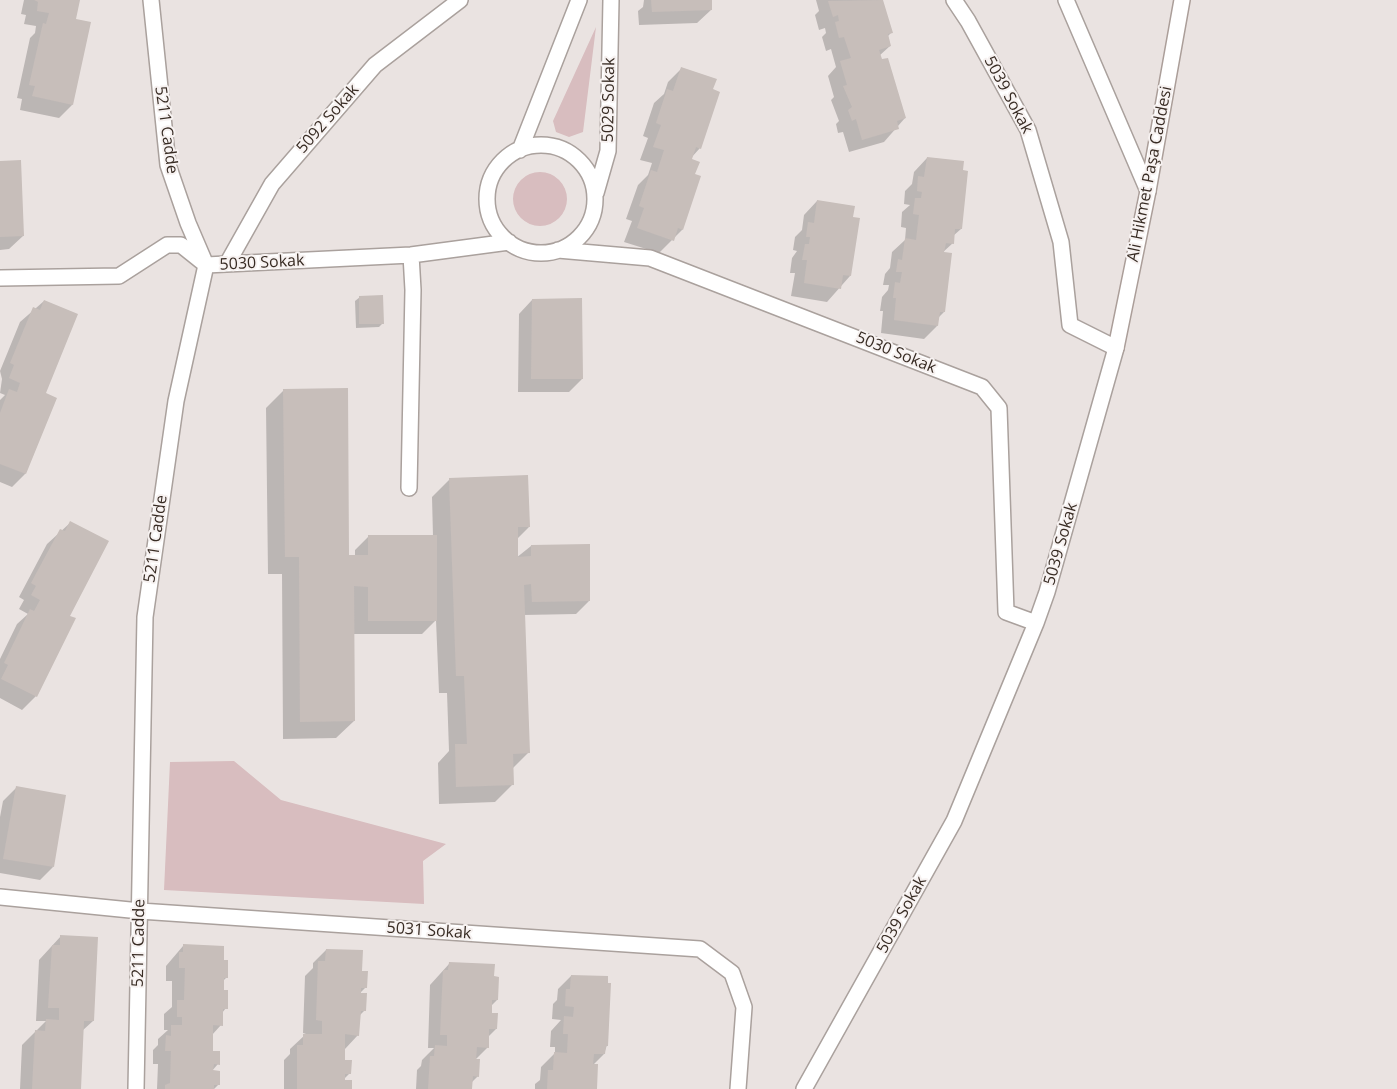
<!DOCTYPE html>
<html>
<head>
<meta charset="utf-8">
<style>
	body { margin:0 }
	canvas { display:block; background:#eae3e1 }
</style>
</head>
<body>
<canvas width="1397" height="1089"></canvas>
<script>
const context = document.querySelector('canvas').getContext('2d');
context.lineJoin = 'round';
function fillPath(path, color) { context.fillStyle = color; context.fill(path, 'evenodd'); }
function trace(path, color, width, dash) { context.strokeStyle = color; context.lineWidth = width; context.lineCap = dash ? 'butt' : 'round'; context.setLineDash(dash || []); context.stroke(path); }
function drawText(font, color, halo, rows, align = 'center') {
  context.font = font + ' "Open Sans",sans-serif'; context.lineWidth = 4; context.setLineDash([]); context.textBaseline = 'middle'; context.strokeStyle = halo; context.fillStyle = color; for (const [text, x, y, turn = 0] of rows) {
    context.save(); context.translate(x, y); context.rotate((+turn || 0) * Math.PI / 180); context.textAlign = isNaN(turn) ? turn : align; if (halo) context.strokeText(text, 0, 0); context.fillText(text, 0, 0); context.restore();
  }
}
fillPath(new Path2D(`
	M596 27 583 132 569 137 556 132 553 121Z
	M513 199a27 27 0 1 1 54 0a27 27 0 1 1-54 0Z
	M234 761 281 800 446 844 423 861 424 904 164 890 170 762Z`), '#d8bdbf');
fillPath(new Path2D(`
	M24 0H79L74 20 89 23 72 105 59 118 20 110 22 99 17 98 30 38 35 33 36 26 24 24 26 15 21 14Z
	M644 0H711V10L697 23 639 25 638 11 643 7Z
	M816 0H881L891 33 887 37 890 46 879 56 905 118 884 142 849 152 843 132 838 133 836 124 839 121 831 100 834 97 828 76 836 67 831 49 826 51 822 37 826 33 825 28 819 30 815 15 819 11Z
	M681 69 712 90 700 148 691 158 694 175 682 230 659 253 624 242 632 221 626 219 638 185 648 175 652 163 640 160 648 138 643 136 654 103 664 94 668 82Z
	M927 158 961 229 953 236V243L942 253 944 312 938 318 937 326 924 339 881 333 883 311H880L882 297 888 290 889 285H883L885 274 890 268 892 252 905 240 906 228 901 227 902 212 910 205 904 204 905 191 912 184 914 172Z
	M0 162 23 236 9 249 0 250Z
	M817 201 850 276 827 302 791 296 795 273H790L792 258 797 251 793 250 795 237 802 230 804 215Z
	M360 297 383 323 379 327 356 328 355 301Z
	M532 300 582 379 569 392H518L519 314Z
	M44 301V394L25 474 12 487 0 482V400L5 395 0 393 2 379 0 371 20 322Z
	M284 390 348 557 355 556V550L369 536 433 537 432 497 450 479 529 527 517 539 516 558 531 546 589 601 576 614 524 615 528 753 512 769V785L495 802 439 804 438 763 449 751 447 693H439L436 620 422 634H353L354 721 336 738 283 739 282 574H268L266 408Z
	M70 523 68 616 36 696 22 710 0 698V659L17 624 28 614 19 609 24 600 19 597 47 544Z
	M16 788 53 867 40 880 0 873V817L3 801Z
	M61 936 93 1021 82 1031 79 1089H20L22 1045 46 1021H36L39 960Z
	M183 946 222 961 227 977 223 981 226 1008 222 1013 221 1025 212 1035 211 1052 218 1064 211 1072 219 1084 214 1089H157L158 1064H153V1050L158 1045V1039L168 1030H164V1014L172 1007V981H166V966Z
	M326 950 361 972 366 987 359 994 365 1010 359 1016 358 1035 345 1049 344 1062 350 1073 342 1081 351 1089H284V1060L290 1054V1049L306 1034 303 1033 305 976 313 968V963Z
	M449 964 493 978 497 1000 491 1006 490 1014 496 1029 488 1037V1047L475 1060 478 1076 471 1083V1089H416L417 1070 421 1066 422 1060 434 1048H428L430 985Z
	M571 976 607 1045 604 1054 593 1065 596 1089H535V1084L540 1080 541 1067 555 1053V1047H550L551 1031 561 1020 552 1019 553 1004 557 1000 558 989Z`), '#0003');
fillPath(new Path2D(`
	M34 0H80L76 19 91 22 73 105 32 96 35 86 29 85 43 23 46 24 49 13 37 11 38 2Z
	M651 0H712V10L652 12Z
	M883 0 893 33 888 34 891 46 879 50 882 59 888 58 906 118 897 121 899 129 862 140 856 119 852 121 848 110 852 107 843 86 847 85 840 61 851 58 844 37 839 38 835 22 839 21 838 15 833 17 828 1Z
	M681 67 717 79 713 89 720 92 701 149 696 147 692 159 700 162 695 174 701 176 683 230 678 228 674 241 637 228 644 208 639 206 651 170 657 172 664 150 653 147 661 125 656 123 667 89 673 91Z
	M927 157 964 161 963 170 968 171 962 229H955L954 244 946 243 944 252 952 253 945 312H940L938 326 894 320 896 298H893L895 282 900 283 902 272H896L898 259 902 260 905 238 916 240 919 215 913 214 915 198H921L922 192 917 191 918 176 924 177Z
	M21 160 24 236 0 237V161Z
	M817 200 855 206 853 217 860 218 851 276 843 275 841 289 804 283 807 260H802L805 244H809L810 237H806L808 222 814 223Z
	M383 295 384 324H359V296Z
	M582 298 583 379H531L532 299Z
	M44 300 78 314 46 393 57 398 26 474 0 464V413L9 389 17 392 20 383 9 378 14 365 10 363 33 307 40 310Z
	M348 388 349 555H368V535H437V621H368V587L354 586 355 721 300 722 299 557H285L283 389Z
	M528 475 530 527H518V557L531 556V545L590 544V601L532 602 531 584 524 585 530 753 513 754 514 785 456 787 455 744H467L464 676H456L449 478Z
	M70 521 109 541 70 616 76 618 37 697 1 679 8 665 4 663 30 609 34 611 40 600 31 595 36 586 31 583 60 529 65 531Z
	M16 786 66 795 54 867 3 859Z
	M60 935 98 937 94 1021H84L81 1089H32L35 1030 45 1031 46 1019 59 1020V1008H48L52 945H60Z
	M183 944 224 946V960H228V978H224V990H228V1009H223V1026L213 1025V1051H220V1065L214 1064 213 1070 220 1071V1085H214V1089H165V1085L170 1083 171 1051H165L166 1035 171 1036V1025H182V1017H177V1000H184L185 968H179V952H183Z
	M326 949 363 950 362 971H368L367 988H361V993H367L366 1011H361L359 1036 345 1034V1060H352L351 1074H345V1080H352V1089H297V1045H303V1034H322V1021L316 1020 318 961H325Z
	M449 962 495 964 494 976 499 977 498 1000H492V1013H498L497 1029H489V1048L477 1047 476 1059H480L479 1077 473 1076 472 1089H428L430 1056H434L435 1045 447 1046V1035H440L443 970H448Z
	M571 975 608 976V983H611L608 1046H606L605 1054H594L593 1064H598L597 1089H547L548 1070H553L554 1052 567 1053 568 1034H563L564 1016 573 1017 574 1007 565 1006 566 989H570Z`), '#c7beba');
const street = new Path2D(`
	M1066 0 1148 191
	M487 199a54 54 0 1 1 108 0a54 54 0 1 1-108 0Z
	M520 150 579 0
	M596 193 608 151 611 0
	M558 250 650 258 982 387 999 408 1006 612 1036 623
	M227 264 272 184 375 65 460 0
	M0 278 119 276 167 245H181L206 265 411 255 509 242
	M409 488 413 290 411 255
	M0 897 140 911 700 949 732 973 744 1007 738 1089
	M136 1089 145 617 176 401 206 265 188 223 168 165 151 0
	M804 1089 954 821 1036 623 1047 592 1116 348 1070 325 1061 242 1028 130 968 21 954 0`);
const secondary = new Path2D(`
	M1116 348 1148 191 1182 0`);
trace(street, '#aaa19d', 18);
trace(secondary, '#ab9e99', 18);
trace(street, '#fff', 15);
trace(secondary, '#fff', 15);
drawText('16px', '#382c24', '#f7f2f1', [
	["5039 Sokak",1008,95,62],
	["5029 Sokak",609,100,-89],
	["5092 Sokak",328,119,-49],
	["5211 Cadde",166,130,82],
	["Ali Hikmet Paşa Caddesi",1150,174,-79],
	["5030 Sokak",262,263,-3],
	["5030 Sokak",896,353,22],
	["5211 Cadde",156,539,-82],
	["5039 Sokak",1061,544,-74],
	["5039 Sokak",902,915,-61],
	["5031 Sokak",429,931,4],
	["5211 Cadde",139,943,-89]
]);
</script>
</body>
</html>
